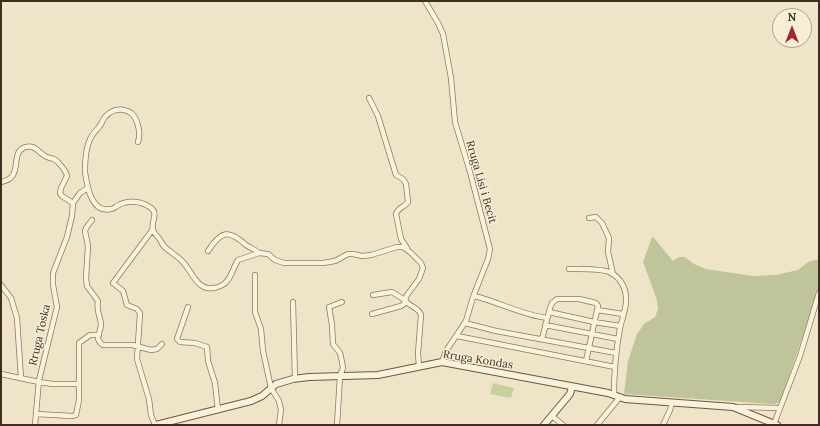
<!DOCTYPE html>
<html>
<head>
<meta charset="utf-8">
<style>
	body { margin:0 }
	#map { position:relative; width:820px; height:426px; overflow:hidden; background:#f0e4c8; font-family:Lora,serif }
	canvas { display:block }
	.frame { position:absolute; inset:0; border:2px solid #3d2e20; pointer-events:none }
	.north { position:absolute; left:772px; top:8px; width:40px; height:40px; box-sizing:border-box; background:#f7eed8; border:1px solid #ada18e; border-radius:50%; rotate:0deg; font-size:11px; font-weight:700; line-height:16px; text-align:center; color:#3d2e20 }
	.north::after { content:''; display:block; margin:auto; width:14px; height:18px; background:#9e2a2b; clip-path:polygon(50% 0,100% 100%,50% 72%,0 100%) }
</style>
</head>
<body>
<div id="map">
<canvas width="820" height="426"></canvas>
<div class="frame"></div>
<div class="north">N</div>
</div>
<script>
const context = document.querySelector('canvas').getContext('2d');
context.lineJoin = 'round';
function fillPath(path, color) { context.fillStyle = color; context.fill(path, 'evenodd'); }
function trace(path, color, width, dash) { context.strokeStyle = color; context.lineWidth = width; context.lineCap = dash ? 'butt' : 'round'; context.setLineDash(dash || []); context.stroke(path); }
function drawText(font, color, halo, rows, align = 'center') {
  context.font = font + ' Lora,serif'; context.lineWidth = 3; context.setLineDash([]); context.textBaseline = 'middle'; context.strokeStyle = halo; context.fillStyle = color; for (const [text, x, y, turn = 0] of rows) {
    context.save(); context.translate(x, y); context.rotate((+turn || 0) * Math.PI / 180); context.textAlign = isNaN(turn) ? turn : align; if (halo) context.strokeText(text, 0, 0); context.fillText(text, 0, 0); context.restore();
  }
}
fillPath(new Path2D(`
	M493 383 514 388 511 398 490 394Z`), '#c9cf9b');
fillPath(new Path2D(`
	M652 237 654 238 673 261 679 257H685L694 264 706 269 753 276 776 275 798 270 808 262 819 259V291L780 401 776 404H771L624 394 628 361 637 334 644 324 655 317 658 309 657 300 643 262Z`), '#bfc49a');
const street = new Path2D(`
	M425 1 438 23 443 34 451 78 455 122 470 172 490 249 488 259 473 297 466 321 446 351 442 362
	M369 98 378 116 396 175 403 179 406 184 408 202C405 207 398 207 396 214L401 239 407 248
	M138 142C140 136 139 128 137 122 132 107 115 106 105 117 102 120 102 124 99 127 95 132 91 135 89 142 85 151 85 162 85 172 87 185 91 214 111 209 114 209 116 206 119 205 127 200 140 201 148 206 161 213 150 221 153 230 154 233 156 235 158 237 160 239 161 242 163 245 168 251 176 255 181 260 192 270 196 291 214 288 219 287 224 285 227 281 232 275 234 266 238 260L259 253 268 254 275 260 284 263H323L335 261 348 254H353L362 256 371 255 397 247H403L410 252 421 263 423 268 419 279 407 295 405 300C409 307 419 307 421 315L418 353 419 367
	M1 182C24 178 10 155 23 148 34 143 38 152 45 156 48 158 51 158 54 159 59 162 66 171 67 176L61 188 60 193 62 196 73 203
	M589 218 596 217 602 223 609 238 608 252 613 274
	M92 220 86 228 85 231 88 246 86 278 87 286 98 301C96 312 100 314 101 324 101 329 99 332 98 337 98 340 100 343 103 345H132L151 350 157 349 162 344
	M153 229 113 283 123 291 127 305 137 309 140 313 137 359 149 399 151 415 155 425
	M208 251C221 231 228 229 246 245 250 248 255 249 259 253
	M569 269C578 269 604 268 611 273 621 278 627 290 626 301 626 309 622 319 620 328 616 350 614 372 614 395
	M255 275V312L261 329 263 351 271 388 279 401 281 410 279 425
	M1 285 11 298 17 318 21 378
	M474 296C499 302 522 315 547 318
	M293 302 295 379
	M188 307 177 339 180 342 195 343 207 347 208 361 215 383 218 410
	M597 310 623 314
	M549 312 594 322 620 326
	M372 314 401 306 404 304 405 300 392 292 373 295
	M465 323 496 331 616 353
	M545 325 618 339
	M457 336 615 367
	M542 339 550 308 552 303 557 299H579L596 303 598 306 586 361
	M1 374 39 382 53 384H79
	M737 407 780 408
	M36 414 72 416 76 415 79 400V343L90 335H99
	M552 416 563 425
	M774 424 800 356 819 293
	M35 425 39 380 57 307 53 285V273L67 237 72 216 73 203 80 193 88 188
	M337 425 340 376 343 368 342 362 340 353 333 344 332 325 329 307 342 302
	M597 425 620 397
	M663 425 670 410 672 403`);
const secondary = new Path2D(`
	M156 425 251 401 262 396 276 384 293 379 309 377 378 375 442 362 608 393 625 399 733 407 777 425
	M544 425 570 394 572 387`);
trace(street, '#8d765c', 6);
trace(secondary, '#6f573f', 8);
trace(street, '#faf1dc', 4.5);
trace(secondary, '#faf1dc', 6);
drawText('11px', '#3d2e20', '#f7eed8', [
	["Rruga Lisi i Becit",481,182,74],
	["Rruga Toska",40,335,-77],
	["Rruga Kondas",478,360,9]
]);
</script>
</body>
</html>
